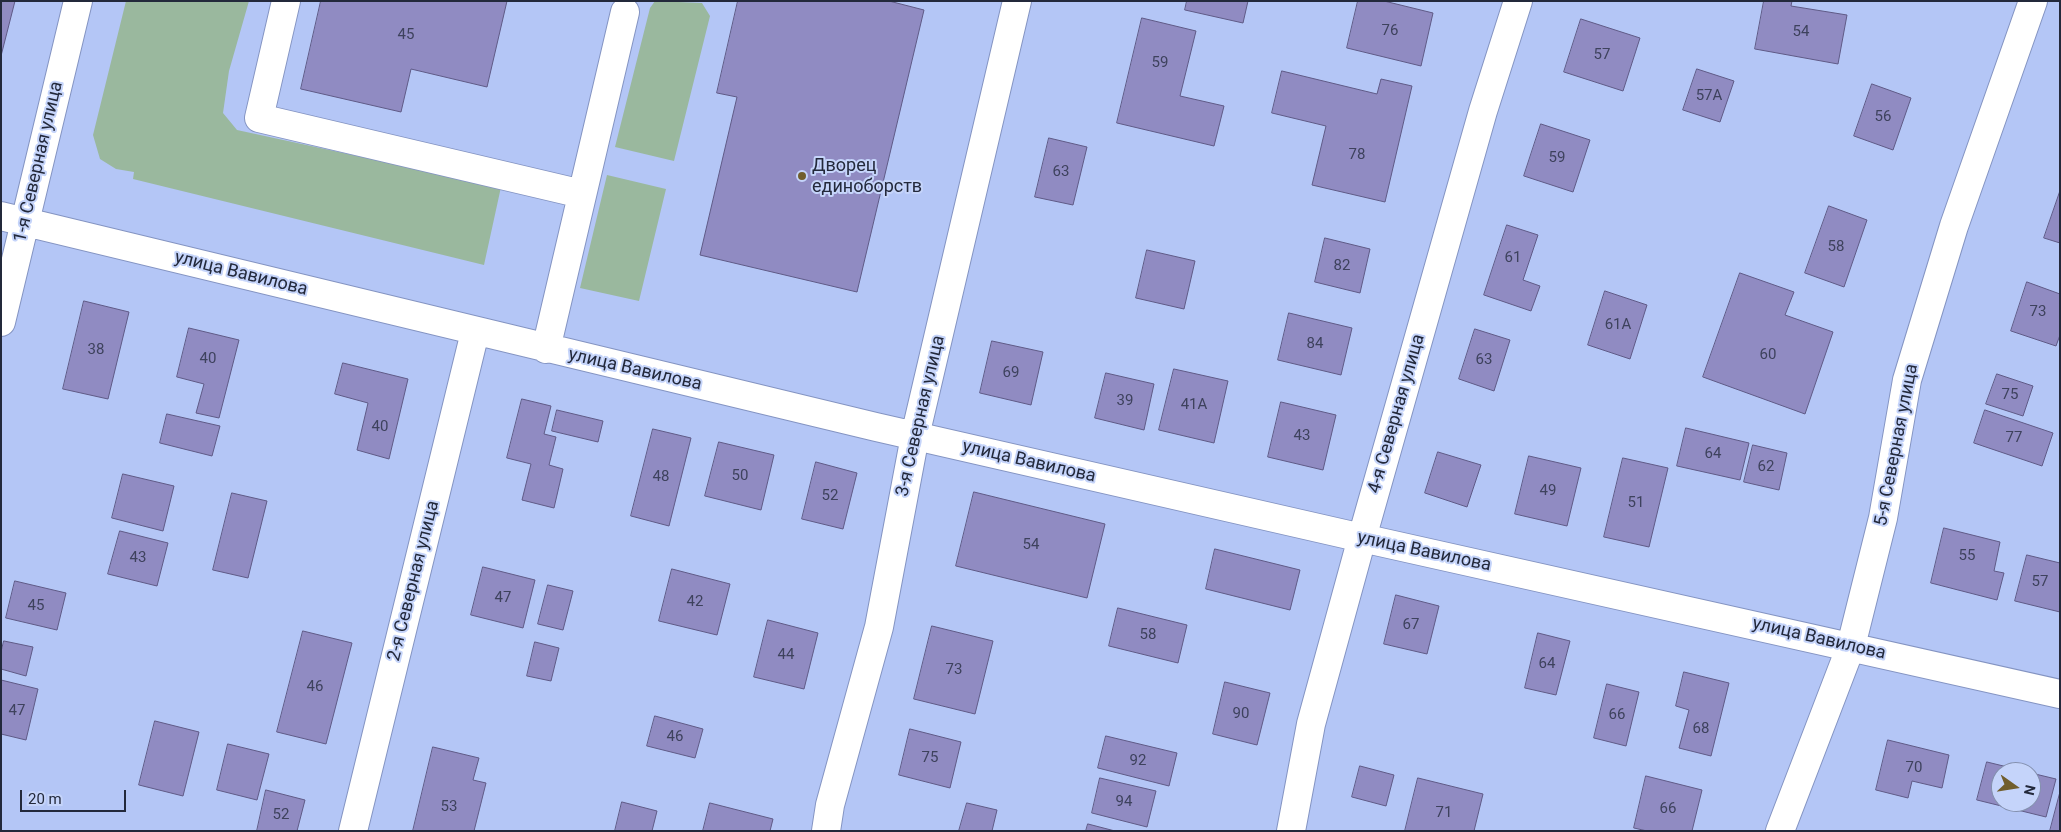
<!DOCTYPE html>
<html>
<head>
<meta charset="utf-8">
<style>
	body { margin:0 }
	#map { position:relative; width:2061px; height:832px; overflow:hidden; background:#b4c6f6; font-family:Roboto,sans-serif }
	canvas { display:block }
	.frame { position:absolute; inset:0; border:2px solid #23293b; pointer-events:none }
	.north { position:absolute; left:1991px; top:762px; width:50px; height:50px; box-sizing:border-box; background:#c5d4fa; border:1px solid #8490ae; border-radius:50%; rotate:103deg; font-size:14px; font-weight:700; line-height:20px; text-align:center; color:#23293b }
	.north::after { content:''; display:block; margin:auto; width:18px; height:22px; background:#715e2d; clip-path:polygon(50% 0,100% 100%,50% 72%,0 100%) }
	.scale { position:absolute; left:20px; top:790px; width:106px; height:22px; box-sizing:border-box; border:2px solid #23293b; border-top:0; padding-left:6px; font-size:15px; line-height:18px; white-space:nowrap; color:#23293b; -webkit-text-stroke:4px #c5d4fa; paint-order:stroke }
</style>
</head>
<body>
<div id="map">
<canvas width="2061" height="832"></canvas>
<div class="frame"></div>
<div class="north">N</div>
<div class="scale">20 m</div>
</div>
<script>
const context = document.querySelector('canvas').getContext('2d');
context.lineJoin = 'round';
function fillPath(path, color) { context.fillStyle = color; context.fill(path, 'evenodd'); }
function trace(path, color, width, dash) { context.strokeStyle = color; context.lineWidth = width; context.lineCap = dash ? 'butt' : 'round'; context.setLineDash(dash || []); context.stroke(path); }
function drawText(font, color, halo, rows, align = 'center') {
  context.font = font + ' Roboto,sans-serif'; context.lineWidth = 4; context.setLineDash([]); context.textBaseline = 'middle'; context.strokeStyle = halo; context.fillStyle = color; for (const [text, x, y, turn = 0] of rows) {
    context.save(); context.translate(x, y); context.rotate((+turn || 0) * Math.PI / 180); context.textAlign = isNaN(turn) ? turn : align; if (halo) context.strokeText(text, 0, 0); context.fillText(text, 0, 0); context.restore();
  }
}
fillPath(new Path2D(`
	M126 1H249L229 71 223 113 237 130 501 187 484 265 133 179 134 172 116 169 100 159 93 135Z
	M655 1 702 3 710 16 674 161 615 147 650 8Z
	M607 175 666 189 639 301 580 288Z`), '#9ab89e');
const building = new Path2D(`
	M1 1H15L1 56Z
	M321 1H507L487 87 411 69 401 112 301 89Z
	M738 1H889L924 10 857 292 700 255 737 97 717 93Z
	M1187 1H1248L1243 23 1185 10Z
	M1358 1H1384L1433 13 1421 66 1347 48Z
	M1764 1H1792L1791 6 1847 15 1838 64 1755 49Z
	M1142 18 1196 31 1180 96 1224 106 1214 146 1117 123Z
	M1581 19 1640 38 1623 91 1564 72Z
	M1697 69 1734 81 1720 122 1683 110Z
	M1282 71 1377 94 1381 79 1412 86 1385 202 1312 185 1326 126 1272 113Z
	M1872 84 1911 98 1893 150 1854 136Z
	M1541 124 1590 140 1573 192 1524 176Z
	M1049 138 1087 147 1073 205 1035 197Z
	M2060 191V243L2044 238Z
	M1829 206 1867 220 1844 287 1805 273Z
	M1507 225 1538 235 1523 280 1540 286 1531 311 1484 295Z
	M1325 238 1370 249 1360 293 1315 282Z
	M1147 250 1195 261 1184 309 1136 298Z
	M1740 273 1794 292 1785 315 1833 332 1805 414 1703 377Z
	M2027 282 2060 294V335L2056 346 2011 331Z
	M1605 291 1647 305 1630 359 1588 345Z
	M84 301 129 312 108 399 63 389Z
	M1289 313 1352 328 1341 375 1278 360Z
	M189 328 239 340 219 418 196 413 204 384 177 377Z
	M1475 329 1510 340 1494 391 1459 379Z
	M992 341 1043 352 1031 405 980 393Z
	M343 363 408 379 389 459 357 450 368 403 335 394Z
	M1174 369 1228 381 1214 443 1159 430Z
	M1106 373 1154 384 1144 430 1095 418Z
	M1997 374 2033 386 2023 416 1986 404Z
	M522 399 551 406 544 434 556 437 549 465 563 469 554 508 522 500 531 464 507 458Z
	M1281 402 1336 415 1323 470 1268 457Z
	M557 410 603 421 598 442 552 431Z
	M1985 410 2053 433 2042 466 1974 443Z
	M167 414 220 426 212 456 160 443Z
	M1686 428 1749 443 1740 480 1677 466Z
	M653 429 691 438 669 526 631 516Z
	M719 442 774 455 761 510 705 496Z
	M1753 445 1787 453 1779 490 1744 482Z
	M1438 452 1481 465 1467 507 1425 493Z
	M1529 456 1581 468 1567 526 1515 514Z
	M1623 458 1668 468 1649 547 1604 537Z
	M816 462 857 473 843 529 802 519Z
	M123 474 174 486 163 531 112 518Z
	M974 492 1105 524 1087 598 956 566Z
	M232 493 267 501 248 578 213 570Z
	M1944 528 2000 542 1994 571 2004 573 1997 600 1931 583Z
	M120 531 168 543 157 586 108 574Z
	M1215 549 1300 570 1290 610 1206 589Z
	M2027 555 2060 563V612L2015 601Z
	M483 567 535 580 523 628 471 615Z
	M672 569 730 584 717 635 659 621Z
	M15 581 66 593 57 630 6 618Z
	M548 585 573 591 563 630 538 624Z
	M1396 595 1439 606 1427 654 1384 644Z
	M1118 608 1187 625 1178 663 1109 646Z
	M768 620 818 633 804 689 754 677Z
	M932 626 993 641 975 714 914 699Z
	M303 631 352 643 326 744 277 732Z
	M1538 633 1570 641 1556 695 1525 688Z
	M4 641 33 647 26 676 1 669V652Z
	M535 642 559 648 551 681 527 676Z
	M1684 672 1729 683 1711 756 1679 748 1689 710 1676 706Z
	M1 680 38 689 26 740 1 734Z
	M1225 682 1270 693 1257 745 1213 734Z
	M1607 684 1639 692 1626 746 1594 738Z
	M655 716 703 729 695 758 647 746Z
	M155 721 199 732 183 796 139 785Z
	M910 729 961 742 950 788 899 775Z
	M1106 736 1177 753 1169 786 1098 768Z
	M1888 740 1949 755 1942 788 1912 781 1908 798 1876 790Z
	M228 744 269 754 257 800 217 790Z
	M433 747 479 758 473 780 486 783 474 831H413Z
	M1987 762 2028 772H2001V802H2031V773L2056 779 2046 817 1977 800Z
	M1360 766 1394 775 1386 806 1352 797Z
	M1646 776 1702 790 1692 831H1647L1634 828Z
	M1100 778 1156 791 1147 827 1092 813Z
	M1418 778 1483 794 1474 831H1405Z
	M266 790 305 800 297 831H257Z
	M2060 792V831H2050Z
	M622 802 657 811 652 831H615Z
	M710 803 773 819 770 831H703Z
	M967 803 997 810 992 831H959Z
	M1088 824 1115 831H1086Z`);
fillPath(building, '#908bc2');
trace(building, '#5f5a86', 1);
const minor = new Path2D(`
	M286 1 259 118 582 194
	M1 216 876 427 1362 538 2060 694
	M1 322 78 1
	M546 349 625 12
	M353 831 475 332
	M826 831 830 805 879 627 915 436 1017 1
	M1291 831 1311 724 1362 538 1483 111 1518 1
	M1780 831 1851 646 1883 518 1907 380 1954 226 2033 1`);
trace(minor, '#8494c2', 30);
trace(minor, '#fff', 28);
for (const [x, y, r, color] of [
	[802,176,5,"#715e2d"]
]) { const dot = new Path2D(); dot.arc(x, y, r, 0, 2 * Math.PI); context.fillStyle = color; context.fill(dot); trace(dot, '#c5d4fa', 2); }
drawText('15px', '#3e425d', null, [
	["76",1390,31],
	["54",1801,32],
	["45",406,35],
	["57",1602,55],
	["59",1160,63],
	["57А",1709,96],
	["56",1883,117],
	["78",1357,155],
	["59",1557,158],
	["63",1061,172],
	["58",1836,247],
	["61",1513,258],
	["82",1342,266],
	["73",2038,312],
	["61А",1618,325],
	["84",1315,344],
	["38",96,350],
	["60",1768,355],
	["40",208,359],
	["63",1484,360],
	["69",1011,373],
	["75",2010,395],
	["39",1125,401],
	["41А",1194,405],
	["40",380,427],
	["43",1302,436],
	["77",2014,438],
	["64",1713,454],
	["62",1766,467],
	["50",740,476],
	["48",661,477],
	["49",1548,491],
	["52",830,496],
	["51",1636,503],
	["54",1031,545],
	["55",1967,556],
	["43",138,558],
	["57",2040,582],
	["47",503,598],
	["42",695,602],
	["45",36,606],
	["67",1411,625],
	["58",1148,635],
	["44",786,655],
	["64",1547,664],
	["73",954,670],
	["46",315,687],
	["47",17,711],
	["90",1241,714],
	["66",1617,715],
	["68",1701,729],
	["46",675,737],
	["75",930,758],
	["92",1138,761],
	["70",1914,768],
	["94",1124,802],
	["53",449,807],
	["66",1668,809],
	["71",1444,813],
	["52",281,815]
]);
drawText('18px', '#23293b', '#c5d4fa', [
	["1-я Северная улица",39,162,-77],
	["улица Вавилова",241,274,14],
	["улица Вавилова",635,370,13],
	["4-я Северная улица",1397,414,-74],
	["3-я Северная улица",921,416,-77],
	["5-я Северная улица",1897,445,-79],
	["улица Вавилова",1029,462,13],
	["улица Вавилова",1424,552,12],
	["2-я Северная улица",414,581,-76],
	["улица Вавилова",1819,639,13]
]);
drawText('18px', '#23293b', '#c5d4fa', [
	["Дворец",812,166],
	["единоборств",812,187]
], 'left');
</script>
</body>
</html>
